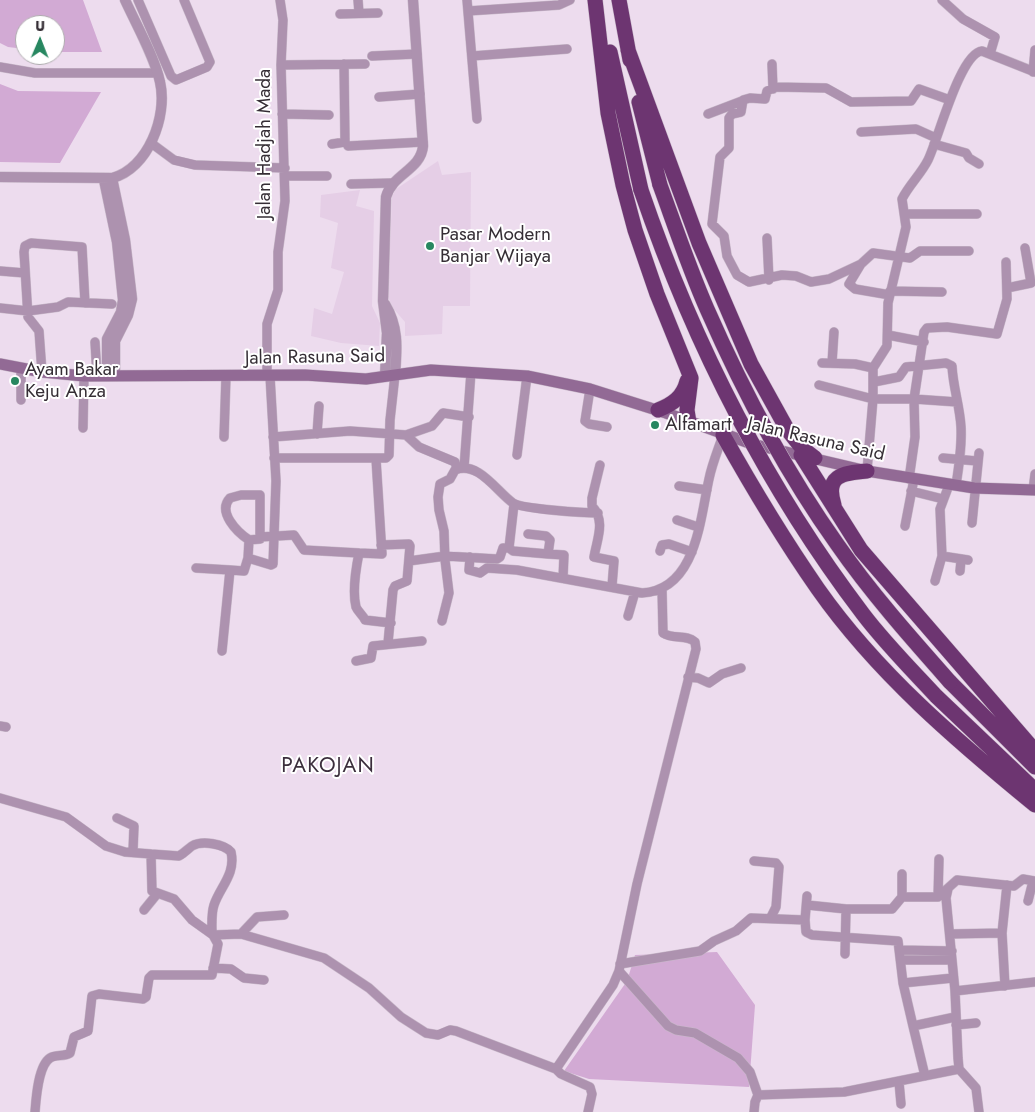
<!DOCTYPE html>
<html>
<head>
<meta charset="utf-8">
<style>
	body { margin:0 }
	#map { position:relative; width:1035px; height:1112px; overflow:hidden; background:#eddcee; font-family:Jost,sans-serif }
	canvas { display:block }
	.north { position:absolute; left:15px; top:15px; width:50px; height:50px; box-sizing:border-box; background:#fff; border:1px solid #aeabae; border-radius:50%; rotate:1deg; font-size:14px; font-weight:700; line-height:20px; text-align:center; color:#352e35 }
	.north::after { content:''; display:block; margin:auto; width:18px; height:22px; background:#278760; clip-path:polygon(50% 0,100% 100%,50% 72%,0 100%) }
</style>
</head>
<body>
<div id="map">
<canvas width="1035" height="1112"></canvas>
<div class="north">U</div>
</div>
<script>
const context = document.querySelector('canvas').getContext('2d');
context.lineJoin = 'round';
function fillPath(path, color) { context.fillStyle = color; context.fill(path, 'evenodd'); }
function trace(path, color, width, dash) { context.strokeStyle = color; context.lineWidth = width; context.lineCap = dash ? 'butt' : 'round'; context.setLineDash(dash || []); context.stroke(path); }
function drawText(font, color, halo, rows, align = 'center') {
  context.font = font + ' Jost,sans-serif'; context.lineWidth = 4; context.setLineDash([]); context.textBaseline = 'middle'; context.strokeStyle = halo; context.fillStyle = color; for (const [text, x, y, turn = 0] of rows) {
    context.save(); context.translate(x, y); context.rotate((+turn || 0) * Math.PI / 180); context.textAlign = isNaN(turn) ? turn : align; if (halo) context.strokeText(text, 0, 0); context.fillText(text, 0, 0); context.restore();
  }
}
fillPath(new Path2D(`
	M438 161 442 175 471 172 470 306H443L442 334 405 336V322L392 307 388 297 392 196 396 189Z
	M360 190 356 206 374 211 372 306 380 323 379 346 341 343 311 336 314 308 332 314 344 272 331 268 338 223 320 217 321 195Z`), '#e5cee6');
fillPath(new Path2D(`
	M0 0H83L102 52H55V25H25V49L8 47 0 43Z
	M0 84 18 91 101 92 60 163 0 162Z
	M717 952 755 1005 749 1087 589 1079 564 1071 627 981 635 955Z`), '#d2aad4');
const minor = new Path2D(`
	M138 0 171 76 176 80 207 67 210 62 184 0
	M358 0 359 13
	M467 0 477 119
	M942 0 963 19 995 37 990 54
	M468 11 559 5 570 0
	M340 14 378 13
	M372 56 417 54
	M472 56 567 49
	M772 64 773 89
	M281 65 365 64
	M0 67 35 73H157
	M1033 72 1035 50
	M379 97 420 94
	M950 100 919 89 911 101 851 102 826 88 776 87 767 91 765 99 750 98 743 100 741 112 732 114 729 118V148L720 157 712 224 724 236 727 256 737 275 749 282 782 275 796 276 811 282 829 279 861 264 873 253 910 258 920 251H969
	M282 114 329 115
	M708 114 742 101
	M861 132 916 129 936 138
	M151 143 174 160 195 165 285 168
	M332 144 345 142 344 64
	M934 144 966 153 969 158 979 164
	M348 146 423 142
	M285 176H327
	M351 184 392 183
	M905 214H977
	M767 238 769 280
	M861 264 849 284 855 289 890 295
	M0 271 25 273
	M1007 288 1031 283 1025 248
	M890 291 942 292
	M0 308 28 311 58 307 68 302 112 304
	M888 335 924 342
	M95 342 97 376
	M822 363 855 364 873 368
	M832 363 834 332
	M42 372 39 331 28 317 24 252 25 246 31 243 82 247 85 303
	M267 376V324L278 290V252L285 201 281 65 283 20 280 0
	M874 382 899 377 906 367 946 363 952 366C953 387 960 407 961 427 962 447 959 466 956 485
	M819 385 873 399H914L957 402
	M590 389 585 421 589 424 607 427
	M21 400V368
	M83 428 84 376
	M317 434 319 406
	M406 435 419 447 455 462 457 469
	M224 437 226 376
	M273 437 350 431 406 435 432 426 443 413 469 417
	M517 455 527 376
	M274 458H386L389 455 390 420 395 375
	M943 458 977 461
	M600 465 592 498V506C606 521 597 539 594 557L614 561 612 586
	M464 468 471 372
	M867 471 873 399V368L887 346 888 303 906 227 902 199C909 185 921 174 928 160 938 140 960 53 982 51L1035 72
	M909 479 915 437 914 399 924 332 927 328 947 327 997 334 1007 299 1006 262
	M679 486 707 490
	M1033 490 1035 474
	M911 491 943 499
	M677 520 698 527
	M972 523 979 453
	M905 526 914 479
	M528 534 546 536 550 540 548 554 564 555 563 578
	M260 537 294 535 304 550 359 553C356 568 352 591 356 607 358 612 363 615 365 620L391 623
	M381 545 409 544 410 546 407 581 395 586 393 590 388 643
	M509 548 514 504
	M660 551 662 545 669 544 692 552
	M359 553 382 554 376 459
	M942 556 968 560
	M470 557 469 570 480 573 487 568 517 570 642 593C696 590 700 520 709 479 712 464 718 450 723 435
	M248 558 249 540 260 539V495H241L230 498C217 512 237 532 249 540
	M409 561 445 556 497 559 500 557 503 548H509L513 551 548 554
	M196 568 230 570
	M960 571 961 560
	M935 581 942 556 940 509 949 485
	M628 616 635 592
	M442 621 449 593 445 560 444 531 439 510 438 497 440 484 450 479 455 470C478 460 497 492 513 503 522 509 585 513 598 513
	M222 651 230 570 244 571 248 558 271 565 273 564 276 481 270 376
	M356 661 371 658 373 646 422 641
	M688 677 698 678 709 683 722 674 741 668
	M0 726 6 727
	M0 798 66 817 106 846 125 852 151 854 152 891 174 899 192 920 213 935 241 934 324 958 369 988 401 1017 426 1033 438 1035 450 1030 456 1031 556 1069 561 1074 590 1087 592 1094 588 1112
	M117 818 134 826 133 851
	M151 854 179 856C184 853 188 849 192 846 202 840 224 844 231 852 236 874 220 887 214 905 211 914 212 925 212 934
	M754 861 776 863 779 867 776 907 771 917
	M948 889 946 898 955 991 958 1058 959 1069 976 1088 979 1112
	M902 897H938L957 880 1014 886 1023 879 1035 881
	M938 897 939 859
	M1028 901 1033 881
	M807 905 846 909
	M144 910 157 894
	M805 920 807 896
	M241 934 257 917 284 915
	M950 934 1002 933
	M900 950 952 951
	M845 954 846 909H892L902 897V874
	M901 960H952
	M620 964 700 951 714 941 736 931 751 918 805 920 806 932 812 935 898 941 903 983 913 1026
	M213 968 231 969 244 978 264 980
	M619 971 668 1026 676 1030 695 1033 738 1058 750 1072 758 1095 755 1102 754 1112
	M903 983 953 978
	M1005 986 1002 933 1007 885
	M955 991 1035 982
	M956 1025 976 1023
	M556 1069 613 985 619 971 637 884 696 649 695 642C687 634 673 640 663 633L662 589
	M925 1076 913 1026 955 1017
	M899 1082 901 1104
	M758 1095 844 1092 959 1069
	M35 1112C36 1099 38 1066 50 1058 56 1054 64 1057 70 1053L74 1037 88 1031 92 996 99 994 143 999 146 997 149 978 152 975H212L218 944 213 935`);
const tertiary = new Path2D(`
	M0 177 112 178C148 169 168 116 160 82 155 58 136 24 125 0
	M112 178 125 240 132 299 128 315 115 341V375
	M104 180 117 242 123 300 121 312 107 339V376
	M385 304C399 327 397 348 395 375
	M385 376 387 333 383 301 386 197C392 174 421 170 423 146L413 0`);
const secondary = new Path2D(`
	M0 364 42 372 84 376 305 375 366 379 431 370 527 376 590 389 666 413 752 444 867 471 974 488 1035 490`);
const motorway = new Path2D(`
	M595 0 608 113 623 185 635 230 657 294 691 378 687 410 689 423
	M619 0 630 60
	M628 50 699 243 751 364 787 429 802 448 815 458
	M610 52 641 190
	M639 102 660 185
	M658 410C673 404 683 397 687 381
	M723 435C752 487 784 540 818 589 877 673 957 741 1035 805
	M801 455 861 550 1035 751
	M834 505C825 476 841 473 867 471
	M950 682 1035 767
	M936 696 1035 790`);
trace(minor, '#c8b9c9', 10);
trace(tertiary, '#c8b9c9', 11);
trace(secondary, '#c8b9c9', 12);
trace(motorway, '#c8b9c9', 16);
trace(minor, '#ad92af', 9);
trace(tertiary, '#ad92af', 10);
trace(secondary, '#926a95', 11);
trace(motorway, '#6d3571', 15);
const motorwayBridge = new Path2D(`
	M660 185C675 226 689 268 707 309 743 391 785 471 837 544 871 593 911 638 950 682
	M641 190C693 342 765 485 863 614 885 643 911 669 936 696`);
trace(motorwayBridge, '#c8b9c9', 16, []);
trace(motorwayBridge, '#6d3571', 15);
for (const [x, y, r, color] of [
	[430,246,5,"#278760"],
	[15,381,5,"#278760"],
	[655,425,5,"#278760"]
]) { const dot = new Path2D(); dot.arc(x, y, r, 0, 2 * Math.PI); context.fillStyle = color; context.fill(dot); trace(dot, '#fff', 2); }
drawText('19px', '#352e35', '#fff', [
	["Jalan Hadjah Mada",265,144,-90],
	["Jalan Rasuna Said",315,358,-1],
	["Jalan Rasuna Said",816,440,13]
]);
drawText('19px', '#352e35', '#fff', [
	["Pasar Modern",440,235],
	["Banjar Wijaya",440,257],
	["Ayam Bakar",25,370],
	["Keju Anza",25,392],
	["Alfamart",665,425]
], 'left');
context.letterSpacing = '1px';
drawText('21px', '#3c2f3d', '#fff', [
	["PAKOJAN",328,767]
]);
context.letterSpacing = '0px';
</script>
</body>
</html>
